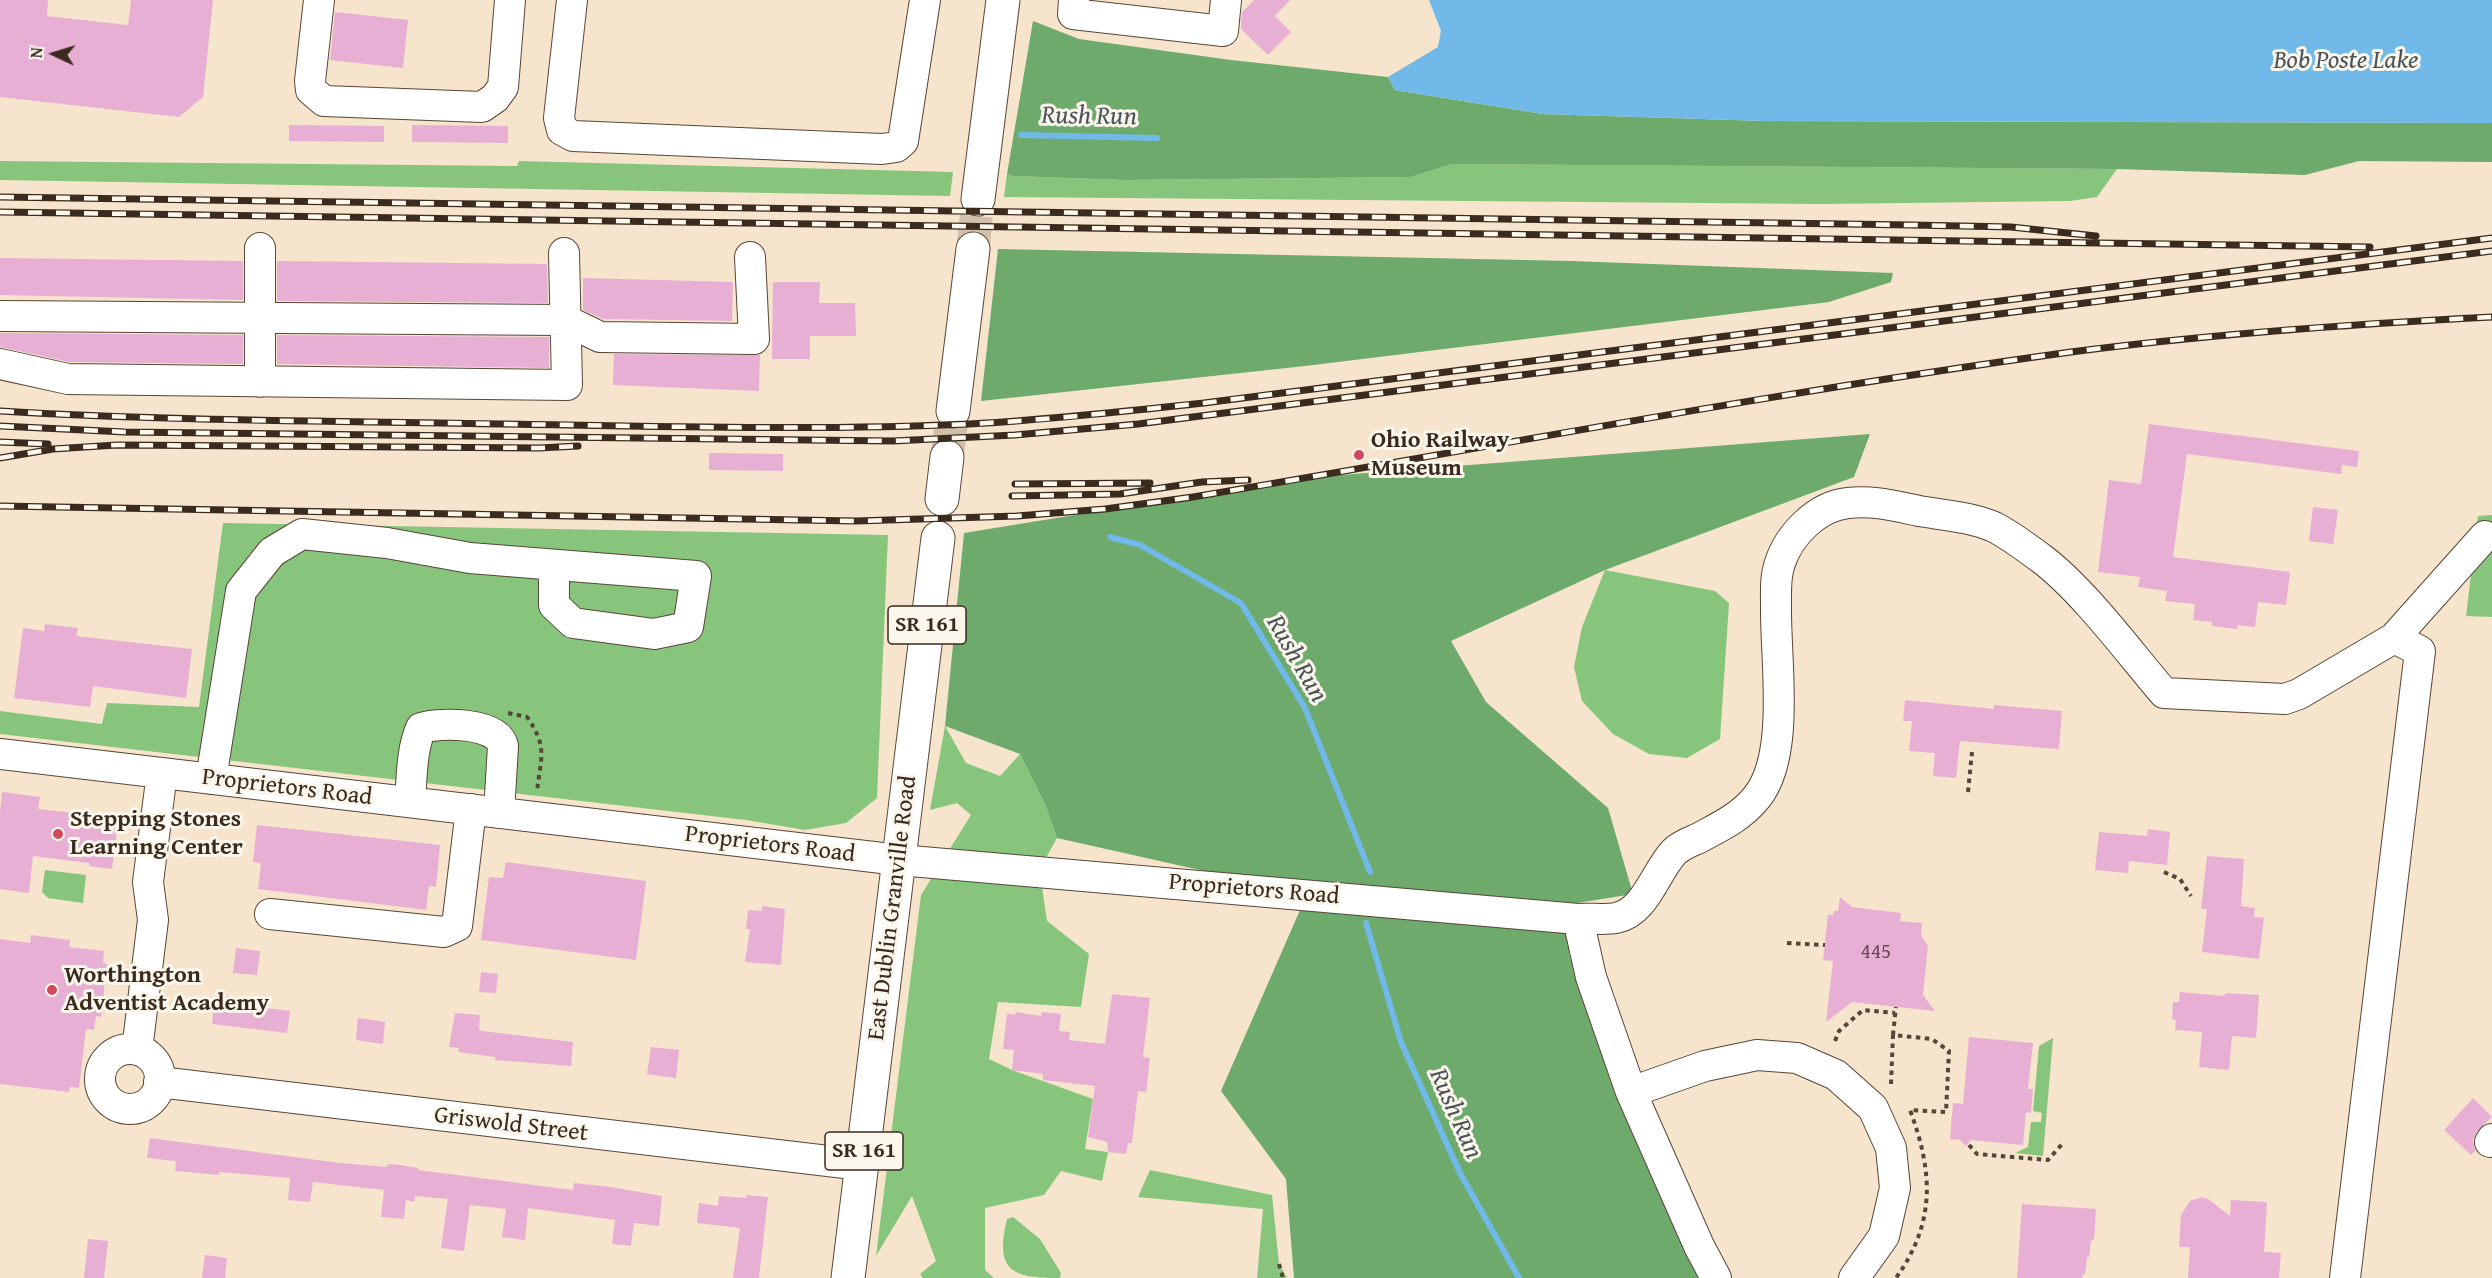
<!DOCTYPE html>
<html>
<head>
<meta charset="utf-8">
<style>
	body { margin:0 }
	#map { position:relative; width:2492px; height:1278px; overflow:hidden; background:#f6e4cc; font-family:"Gentium Book Plus",serif }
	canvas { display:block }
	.north { position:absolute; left:24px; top:24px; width:60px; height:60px; -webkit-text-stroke:4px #fbf7ec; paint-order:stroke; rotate:274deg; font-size:16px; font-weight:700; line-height:24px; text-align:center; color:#3b2a1e }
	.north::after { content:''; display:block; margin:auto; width:21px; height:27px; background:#3b2a1e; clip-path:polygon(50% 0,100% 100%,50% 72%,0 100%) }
</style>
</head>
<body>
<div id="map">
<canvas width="2492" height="1278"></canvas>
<div class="north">N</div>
</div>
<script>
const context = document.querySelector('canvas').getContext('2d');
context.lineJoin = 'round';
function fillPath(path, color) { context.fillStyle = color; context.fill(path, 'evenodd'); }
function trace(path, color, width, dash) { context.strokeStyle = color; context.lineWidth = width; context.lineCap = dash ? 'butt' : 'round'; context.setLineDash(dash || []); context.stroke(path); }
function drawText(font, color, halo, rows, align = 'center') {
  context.font = font + ' "Gentium Book Plus",serif'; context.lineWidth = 6; context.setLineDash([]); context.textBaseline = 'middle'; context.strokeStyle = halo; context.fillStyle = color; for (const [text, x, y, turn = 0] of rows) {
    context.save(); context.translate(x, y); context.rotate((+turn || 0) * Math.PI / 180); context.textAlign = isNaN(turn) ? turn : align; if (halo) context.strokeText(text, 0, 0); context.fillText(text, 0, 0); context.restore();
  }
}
fillPath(new Path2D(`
	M0 161 517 166 519 161 953 172 950 196 0 180Z
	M1452 164 2117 169 2097 197 2070 201 1821 204 1004 197 1007 174 1013 176 1124 180 1411 177Z
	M2492 515V617L2466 616 2478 516Z
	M223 523 888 535 877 798 846 823 805 830 746 820 0 734V711L102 724 107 703 199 707Z
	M1605 570 1715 591 1729 603 1720 739 1687 758 1649 754 1613 734 1582 701 1574 667 1582 627Z
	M945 726 966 763 1000 776 1020 754 1045 804 1057 838 1033 881 1042 887 1047 921 1089 954 1081 1007 998 1002 989 1059 1012 1070 1093 1099 1085 1149 1108 1152 1102 1181 1061 1171 1044 1195 985 1208V1270L994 1278H923L920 1274 936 1261 912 1196 876 1256 921 895 971 815 957 803 930 810Z
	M45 870 86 875 83 903 48 898 42 892Z
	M2053 1038 2043 1156 2015 1153 2028 1147 2031 1122H2041L2042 1113 2033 1111 2039 1046Z
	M1150 1170 1272 1195 1279 1264 1287 1278H1257L1263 1209 1138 1197Z
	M1013 1217 1040 1239 1061 1273 1060 1278C1013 1278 994 1272 1007 1219Z`), '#87c57c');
fillPath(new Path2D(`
	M1033 21 1079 39 1231 60 1388 77 1395 90 1543 114 1766 121 2492 123V162L2359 161 2305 175 2117 169 1452 164 1411 177 1124 180 1013 176 1007 174Z
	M998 249 1572 261 1893 273 1891 282 1829 302 1305 366 981 401Z
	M1870 434 1854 477 1605 570 1451 641 1486 702 1608 808 1633 894 1577 903 1569 953 1583 999 1701 1278H1294L1286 1179 1221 1091 1307 894 1057 838 1045 804 1020 754 945 726 964 533 1302 478Z`), '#6daa6c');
fillPath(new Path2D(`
	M1429 0H2492V123L1766 121 1543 114 1395 90 1388 77 1438 47 1441 31Z`), '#70b9e8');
trace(new Path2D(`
	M1021 135 1157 138
	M1110 537 1140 545 1241 603 1305 708 1370 872
	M1366 923 1401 1042 1460 1173 1519 1278`), '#70b9e8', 6);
fillPath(new Path2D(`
	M0 0H48L47 16 128 25 131 0H213L203 97 179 117 0 97Z
	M1254 0H1290L1275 16 1291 32 1268 55 1241 29 1242 12Z
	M335 12 408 20 403 68 330 60Z
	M289 125 384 126V142L289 141Z
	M412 125 508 126V143L412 142Z
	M0 258 243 261V300L0 295Z
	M277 261 547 264 548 303 277 301Z
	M583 278 733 282 732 321 603 319 583 310Z
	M773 282H820L819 303H855L856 336H810V359H772Z
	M0 333 243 335V364L70 362 0 347Z
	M277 335 549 337V368L277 364Z
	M614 354 760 355 759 391 613 385Z
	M2149 424 2359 451 2357 467 2342 465 2341 474 2187 454 2173 557 2290 572 2286 605 2258 602 2255 627 2238 625 2237 629 2212 626V622L2193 620 2195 604 2165 601 2167 591 2138 587 2140 577 2098 572 2109 480 2141 484Z
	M709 453 783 454V471L709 470Z
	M2313 507 2338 510 2333 544 2309 541Z
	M45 624 78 628 76 636 192 649 186 698 93 686 90 707 14 698 23 628 44 631Z
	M1905 700 1994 709V705L2062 711 2059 749 1960 741 1956 778 1933 776 1935 753 1909 751 1912 721H1903Z
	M2 792 40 797 38 809 100 816V813L119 815 112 869 89 866V863L33 856 29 893 0 889V813Z
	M257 825 440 845 436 887 429 886 426 910 258 889 261 863 253 862Z
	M2148 829 2170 832 2167 865 2129 861 2128 873 2095 870 2099 832 2147 836Z
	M2207 856 2244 859 2241 906 2255 908 2254 917 2264 918 2259 959 2202 952 2207 909H2201Z
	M506 862 646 881 636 960 481 940 489 877 503 878Z
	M1840 897 1852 907 1901 913 1900 921 1922 923 1921 936 1928 946 1923 995 1935 1011 1852 1002 1826 1022 1833 961 1823 960 1828 915H1833L1834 911H1838Z
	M762 906 785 909 781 965 745 962 750 929H746L748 910 762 911Z
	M31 935 70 940 69 947 104 951 103 963 107 964 101 1017 96 1016 94 1030 86 1029 79 1088 70 1087 69 1092 0 1084V939L30 943Z
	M236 948 260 951 257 975 233 973Z
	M481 972 498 974 496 993 479 992Z
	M2180 992 2225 996V993L2259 995 2256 1038 2232 1036 2229 1070 2199 1067 2202 1032 2175 1030 2176 1020 2172 1019 2173 1002H2179Z
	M1112 994 1150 998 1143 1057 1150 1058 1146 1092 1138 1091 1132 1143H1128L1126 1154 1108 1152 1107 1142 1088 1137 1095 1086 1043 1080V1074L1012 1070 1014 1050 1003 1049 1007 1013 1015 1015 1016 1012 1041 1016 1042 1012 1061 1014 1059 1031 1070 1032 1069 1040 1105 1044Z
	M215 995 244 998 243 1005 290 1011 287 1033 212 1024Z
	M455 1013 480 1015 479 1029 482 1031 573 1042 571 1066 495 1060V1057L458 1052 459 1048 449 1047Z
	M358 1018 385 1022 383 1044 356 1040Z
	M1969 1037 2033 1043 2028 1089H2033L2031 1113 2026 1112 2023 1145 1971 1140 1966 1146 1960 1140 1950 1139 1953 1103 1963 1104Z
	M651 1047 679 1050 676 1078 647 1074Z
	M2473 1098 2492 1117 2476 1132 2473 1141 2475 1151 2471 1155 2444 1130Z
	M150 1138 340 1163 387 1167V1164L400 1165 418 1168V1170L573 1190 574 1183 611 1187 662 1196 659 1226 634 1223 631 1246 612 1244 615 1220 528 1208 525 1240 502 1237 506 1209 470 1205 464 1251 441 1248 448 1199 415 1196 414 1202 406 1200 404 1219 381 1217 384 1190 313 1182 310 1202 288 1200 290 1178 219 1172V1175L175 1171 176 1161 147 1158Z
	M746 1195 768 1197 759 1278H733L740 1228 697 1223 699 1203 718 1206 719 1196 746 1198Z
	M2202 1197 2208 1199 2230 1216 2231 1200 2267 1202 2264 1252 2281 1253 2279 1278H2188L2190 1247H2179L2181 1215 2190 1201Z
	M2022 1204 2096 1209 2094 1240H2091L2089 1257H2087L2085 1274H2083L2082 1278H2017Z
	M88 1239 108 1241 104 1278H84Z
	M205 1255 227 1258 225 1278H202Z`), '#e8afd5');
trace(new Path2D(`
	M973 249 978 199
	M947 457 953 411`), '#d1bfa9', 33, [33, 16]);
const minor = new Path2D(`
	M319 0 310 81 311 90 324 101 482 107 495 98 503 87 510 0
	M572 0 559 118 562 130 573 136 882 149 896 147 903 141 925 0
	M1074 0 1073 14 1223 31 1226 0
	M260 248V382
	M0 316 565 320 600 337 754 339 750 257
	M0 364 68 379 567 385 564 253
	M0 754 899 860 1578 919C1590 918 1604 920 1616 918 1646 912 1655 872 1674 852 1681 845 1690 842 1699 838 1721 826 1741 817 1757 797 1791 755 1775 658 1776 606 1776 592 1775 576 1780 563 1789 535 1817 506 1848 503 1872 500 1895 506 1919 511 1943 515 1971 517 1994 527 2010 535 2027 548 2042 559 2084 591 2128 651 2164 693L2285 699 2299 694 2394 638 2485 536
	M211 779 241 591 272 552 302 534 387 543 470 558 696 576 688 627 654 634 573 623 554 605V565
	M410 802C412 778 411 751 421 728 440 722 497 722 503 746L499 813
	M270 914 444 932 457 926 471 809
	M1578 919 1591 977 1631 1092 1699 1246 1716 1278
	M100 1079a30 30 0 1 1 60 0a30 30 0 1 1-60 0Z
	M137 1050 153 920 148 882 162 773
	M159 1082 862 1165
	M1631 1092 1705 1066 1757 1055 1797 1058 1836 1075 1873 1108 1891 1148 1895 1188 1884 1236 1854 1278
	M2490 1142 2492 1139
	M2345 1278 2420 651 2394 638`);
const major = new Path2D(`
	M978 199 1003 0
	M953 411 973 249
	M942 499 947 457
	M848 1278 938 538`);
trace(minor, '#574638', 32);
trace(major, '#574638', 35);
trace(new Path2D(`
	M508 713 527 717C548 747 541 757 537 791
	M1968 792 1972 752
	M2164 872 2180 879 2191 896
	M1787 943 1825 945
	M1893 1035 1896 1007
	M1835 1041 1839 1031 1863 1010 1895 1013
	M1891 1084 1893 1035 1932 1039 1949 1051 1946 1112 1910 1110C1933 1172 1936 1222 1896 1278
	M1969 1145 1977 1154 2048 1160 2064 1142
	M1279 1264 1283 1278`), '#574638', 4, [4.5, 4.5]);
trace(minor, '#fff', 30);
trace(major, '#fff', 33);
const rail = new Path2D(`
	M0 197 1912 225 2011 227 2096 236
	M0 212 2370 247
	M0 411C167 421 335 421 503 424 658 426 814 431 969 424 1048 420 1126 411 1204 403L2492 238
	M0 426 125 432 893 441 1015 435 1138 424 2492 251
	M0 442 48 444
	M0 458 53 449 117 445 539 448 578 446
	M1015 484 1150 483
	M1012 496 1120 494 1202 482 1248 480
	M0 506 856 521 1017 516 1105 509 1193 497C1485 448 1777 392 2071 352 2211 334 2352 324 2492 317`);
trace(rail, '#3b2a1e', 7);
trace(rail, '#fbf7ec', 4.5, [14]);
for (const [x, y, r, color] of [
	[1359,455,6,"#d1495b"],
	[58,834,6,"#d1495b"],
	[52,990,6,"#d1495b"]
]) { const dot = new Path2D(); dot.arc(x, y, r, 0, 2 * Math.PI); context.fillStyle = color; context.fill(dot); trace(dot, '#fbf7ec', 2); }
drawText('21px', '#664b4c', null, [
	["445",1876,953]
]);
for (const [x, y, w] of [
	[927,625,78],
	[864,1151,78]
]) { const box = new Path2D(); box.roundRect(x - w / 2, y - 19, w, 38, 4.5); context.fillStyle = '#fbf7ec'; context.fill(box); trace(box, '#3b2a1e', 1.5); }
drawText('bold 22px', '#3b2a1e', null, [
	["SR 161",927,625],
	["SR 161",864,1151]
]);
drawText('bold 24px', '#3b2a1e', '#fbf7ec', [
	["Ohio Railway",1371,441],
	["Museum",1371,469],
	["Stepping Stones",70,820],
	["Learning Center",70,848],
	["Worthington",64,976],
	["Adventist Academy",64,1004]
], 'left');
drawText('24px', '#3b2a1e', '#fbf7ec', [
	["Proprietors Road",287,788,7],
	["Proprietors Road",770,845,7],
	["Proprietors Road",1254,890,5],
	["East Dublin Granville Road",893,908,-83],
	["Griswold Street",511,1125,7]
]);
drawText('italic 26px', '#4b555b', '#fbf7ec', [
	["Bob Poste Lake",2346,61],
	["Rush Run",1089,117,1],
	["Rush Run",1296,659,60],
	["Rush Run",1455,1114,66]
]);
</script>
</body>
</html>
